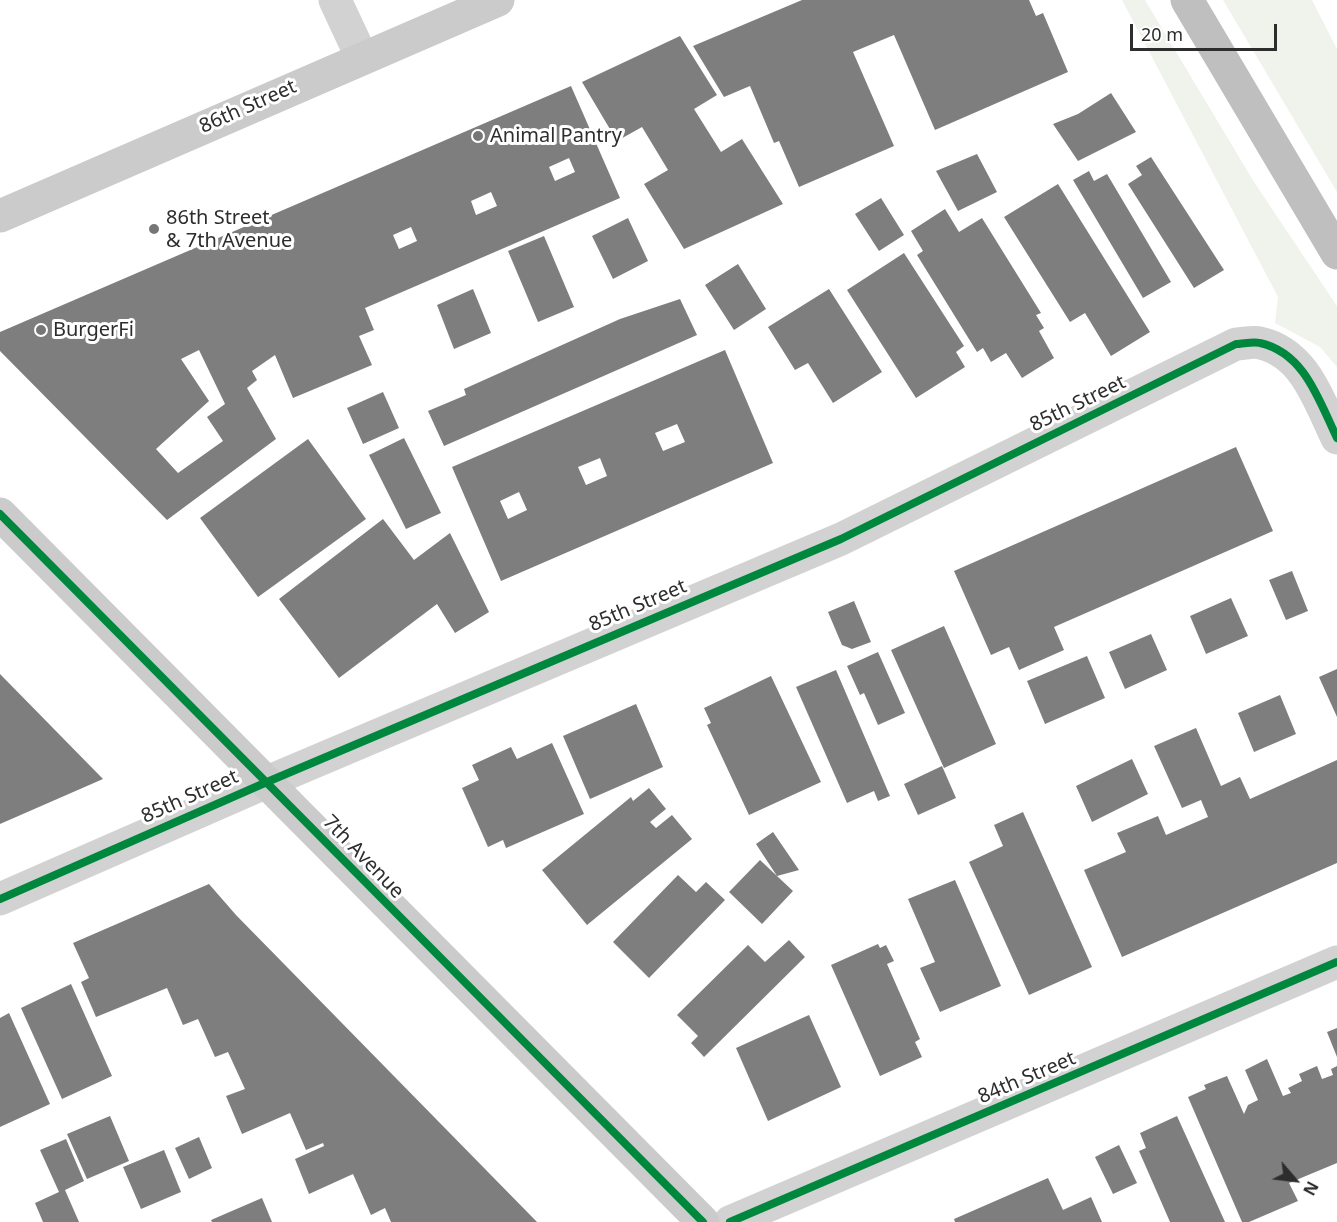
<!DOCTYPE html>
<html>
<head>
<meta charset="utf-8">
<style>
	body { margin:0 }
	#map { position:relative; width:1337px; height:1222px; overflow:hidden; background:#fff; font-family:"Noto Sans",sans-serif }
	canvas { display:block }
	.north { position:absolute; left:1265px; top:1150px; width:60px; height:60px; -webkit-text-stroke:4px #fff; paint-order:stroke; rotate:118deg; font-size:16px; font-weight:700; line-height:24px; text-align:center; color:#2d2d2d }
	.north::after { content:''; display:block; margin:auto; width:21px; height:27px; background:#2d2d2d; clip-path:polygon(50% 0,100% 100%,50% 72%,0 100%) }
	.scale { position:absolute; left:1130px; top:24px; width:147px; height:27px; box-sizing:border-box; border:3px solid #2d2d2d; border-top:0; padding-left:8px; font-size:18px; line-height:21px; white-space:nowrap; color:#2d2d2d; -webkit-text-stroke:4px #fff; paint-order:stroke }
</style>
</head>
<body>
<div id="map">
<canvas width="1337" height="1222"></canvas>
<div class="north">N</div>
<div class="scale">20 m</div>
</div>
<script>
const context = document.querySelector('canvas').getContext('2d');
context.lineJoin = 'round';
function fillPath(path, color) { context.fillStyle = color; context.fill(path, 'evenodd'); }
function trace(path, color, width, dash) { context.strokeStyle = color; context.lineWidth = width; context.lineCap = dash ? 'butt' : 'round'; context.setLineDash(dash || []); context.stroke(path); }
function drawText(font, color, halo, rows, align = 'center') {
  context.font = font + ' "Noto Sans",sans-serif'; context.lineWidth = 6; context.setLineDash([]); context.textBaseline = 'middle'; context.strokeStyle = halo; context.fillStyle = color; for (const [text, x, y, turn = 0] of rows) {
    context.save(); context.translate(x, y); context.rotate((+turn || 0) * Math.PI / 180); context.textAlign = isNaN(turn) ? turn : align; if (halo) context.strokeText(text, 0, 0); context.fillText(text, 0, 0); context.restore();
  }
}
fillPath(new Path2D(`
	M1122 0H1145L1254 182 1337 306V367L1320 347 1275 323 1278 297Z
	M1223 0H1312L1337 49V192Z`), '#f0f3eb');
fillPath(new Path2D(`
	M802 0H1029L1036 16 1043 13 1068 72 935 130 894 35 853 52 894 146 799 187 779 141 774 143 750 86 724 97 693 46Z
	M680 36 717 95 694 109 721 152 742 139 783 204 684 249 644 184 668 170 642 127 617 141 582 82Z
	M571 86 620 198 365 308 374 330 359 336 372 365 293 398 275 355 252 371 257 380 247 388 276 439 167 520 0 351V332ZM569 158 575 172 555 181 549 167ZM491 192 497 206 476 215 471 201ZM411 227 417 241 399 249 393 235ZM199 350 225 404 207 417 223 441 178 473 156 449 209 401 181 359Z
	M1111 93 1136 132 1078 161 1053 124 1078 114Z
	M977 154 997 192 958 211 936 171Z
	M1151 157 1224 270 1194 288 1128 184 1142 175 1136 166Z
	M1089 171 1094 181 1107 174 1171 282 1143 298 1073 180Z
	M1058 184 1150 332 1111 356 1085 313 1070 322 1004 217Z
	M881 198 904 235 879 251 855 214Z
	M945 209 959 232 982 218 1041 313 1036 315 1044 328 1039 331 1054 358 1022 378 1006 353 991 362 983 348 977 352 917 255 923 251 911 231Z
	M628 218 648 261 613 279 592 236Z
	M544 236 574 307 538 322 508 251Z
	M904 253 964 346 956 352 965 367 916 398 847 290Z
	M738 264 766 309 734 330 705 285Z
	M473 289 491 333 454 349 437 305Z
	M829 289 882 372 833 403 808 363 795 370 768 327Z
	M680 299 697 335 444 446 428 411 466 395 464 389 620 319Z
	M725 350 773 463 501 581 452 467ZM677 424 685 442 663 451 655 433ZM600 458 607 476 586 485 578 467ZM519 492 527 510 508 519 500 501Z
	M383 392 399 428 363 444 347 408Z
	M404 438 441 513 406 529 369 455Z
	M308 439 366 519 258 597 200 518Z
	M1236 447 1273 531 1054 627 1064 650 1019 670 1009 647 991 655 954 571Z
	M383 519 414 560 450 533 489 612 455 633 437 604 339 678 279 599Z
	M1292 571 1308 611 1286 620 1269 580Z
	M1231 598 1248 636 1206 654 1190 616Z
	M854 601 871 642 852 649 842 645 828 612Z
	M944 626 996 744 944 768 891 650Z
	M1151 634 1167 670 1125 689 1109 652Z
	M878 652 905 713 878 725 864 693 860 695 847 666Z
	M1087 656 1105 698 1045 724 1027 681Z
	M1337 669V717L1319 677Z
	M836 670 890 796 878 801 874 791 847 803 796 687Z
	M0 674 103 779 0 824Z
	M771 676 821 782 749 815 707 725 711 723 704 708Z
	M1280 695 1296 734 1254 752 1238 713Z
	M636 704 663 767 590 799 563 736Z
	M1196 728 1221 786 1240 777 1250 799 1337 760V863L1122 957 1084 870 1126 852 1117 833 1158 816 1166 835 1208 817 1201 800 1182 808 1154 746Z
	M552 743 584 814 506 848 503 840 488 847 462 788 479 780 472 765 511 747 517 759Z
	M1132 759 1148 794 1092 822 1076 786Z
	M942 766 956 798 918 815 904 784Z
	M649 788 666 809 650 822 656 828 672 815 692 839 587 925 542 870 631 797 633 801Z
	M1023 812 1092 967 1029 995 969 862 1003 846 994 825Z
	M773 832 799 870 777 876 793 891 762 924 729 892 760 860 777 876 756 844Z
	M678 875 696 892 706 882 725 900 649 978 613 942Z
	M955 880 1001 986 940 1012 920 968 935 962 908 899Z
	M209 884 236 915 537 1222H391L385 1208 371 1215 353 1174 309 1194 295 1159 324 1146 323 1143 306 1150 290 1113 242 1134 226 1096 245 1089 228 1052 215 1057 198 1019 183 1025 167 988 96 1017 81 982 89 978 73 943Z
	M789 940 805 957 704 1057 691 1043 698 1036 677 1015 748 945 765 962Z
	M878 944 880 948 886 945 894 961 887 964 920 1039 915 1042 922 1057 880 1076 831 965Z
	M71 984 112 1076 62 1099 21 1008Z
	M9 1013 50 1104 0 1127V1018Z
	M809 1015 841 1087 768 1121 736 1048Z
	M1337 1028V1057L1327 1032Z
	M1267 1059 1283 1096 1291 1093 1288 1088 1302 1081 1299 1074 1317 1066 1322 1079 1333 1075 1331 1069 1337 1066V1163L1289 1183 1298 1201 1249 1222H1242L1188 1097 1206 1089 1204 1085 1227 1076 1244 1114 1248 1105 1258 1100 1245 1070Z
	M110 1116 129 1161 87 1179 67 1134Z
	M1177 1116 1225 1222H1170L1139 1151 1146 1148 1140 1133Z
	M199 1137 212 1168 189 1179 175 1148Z
	M66 1139 84 1181 65 1190 79 1222H43L35 1203 59 1192 40 1150Z
	M1119 1145 1137 1183 1113 1194 1095 1157Z
	M164 1150 181 1192 141 1209 123 1167Z
	M1048 1178 1063 1210 1091 1197 1102 1222H955L954 1219Z
	M262 1198 272 1222H212L211 1220Z`), '#7e7e7e');
trace(new Path2D(`
	M335 0 362 58
	M0 899 267 782 841 539 1236 344C1243 344 1253 341 1260 343 1305 353 1319 401 1337 438
	M730 1222 1337 962`), '#d2d2d2', 33);
trace(new Path2D(`
	M0 216 498 0
	M0 514 703 1222`), '#cbcbcb', 33);
trace(new Path2D(`
	M1187 0 1337 253`), '#bfbfbf', 33);
trace(new Path2D(`
	M0 514 703 1222
	M0 899 267 782 841 539 1236 344C1243 344 1253 341 1260 343 1305 353 1319 401 1337 438
	M730 1222 1337 962`), '#00873e', 8);
for (const [x, y, r, color] of [
	[478,136,6,"#767676"],
	[154,229,6,"#767676"],
	[41,330,6,"#767676"]
]) { const dot = new Path2D(); dot.arc(x, y, r, 0, 2 * Math.PI); context.fillStyle = color; context.fill(dot); trace(dot, '#fff', 2); }
drawText('20px', '#2d2d2d', '#fff', [
	["86th Street",248,107,-24],
	["85th Street",1078,404,-26],
	["85th Street",638,606,-23],
	["85th Street",190,797,-24],
	["7th Avenue",363,857,46],
	["84th Street",1027,1078,-23]
]);
drawText('20px', '#2d2d2d', '#fff', [
	["Animal Pantry",490,136],
	["86th Street",166,218],
	["& 7th Avenue",166,241],
	["BurgerFi",53,330]
], 'left');
</script>
</body>
</html>
